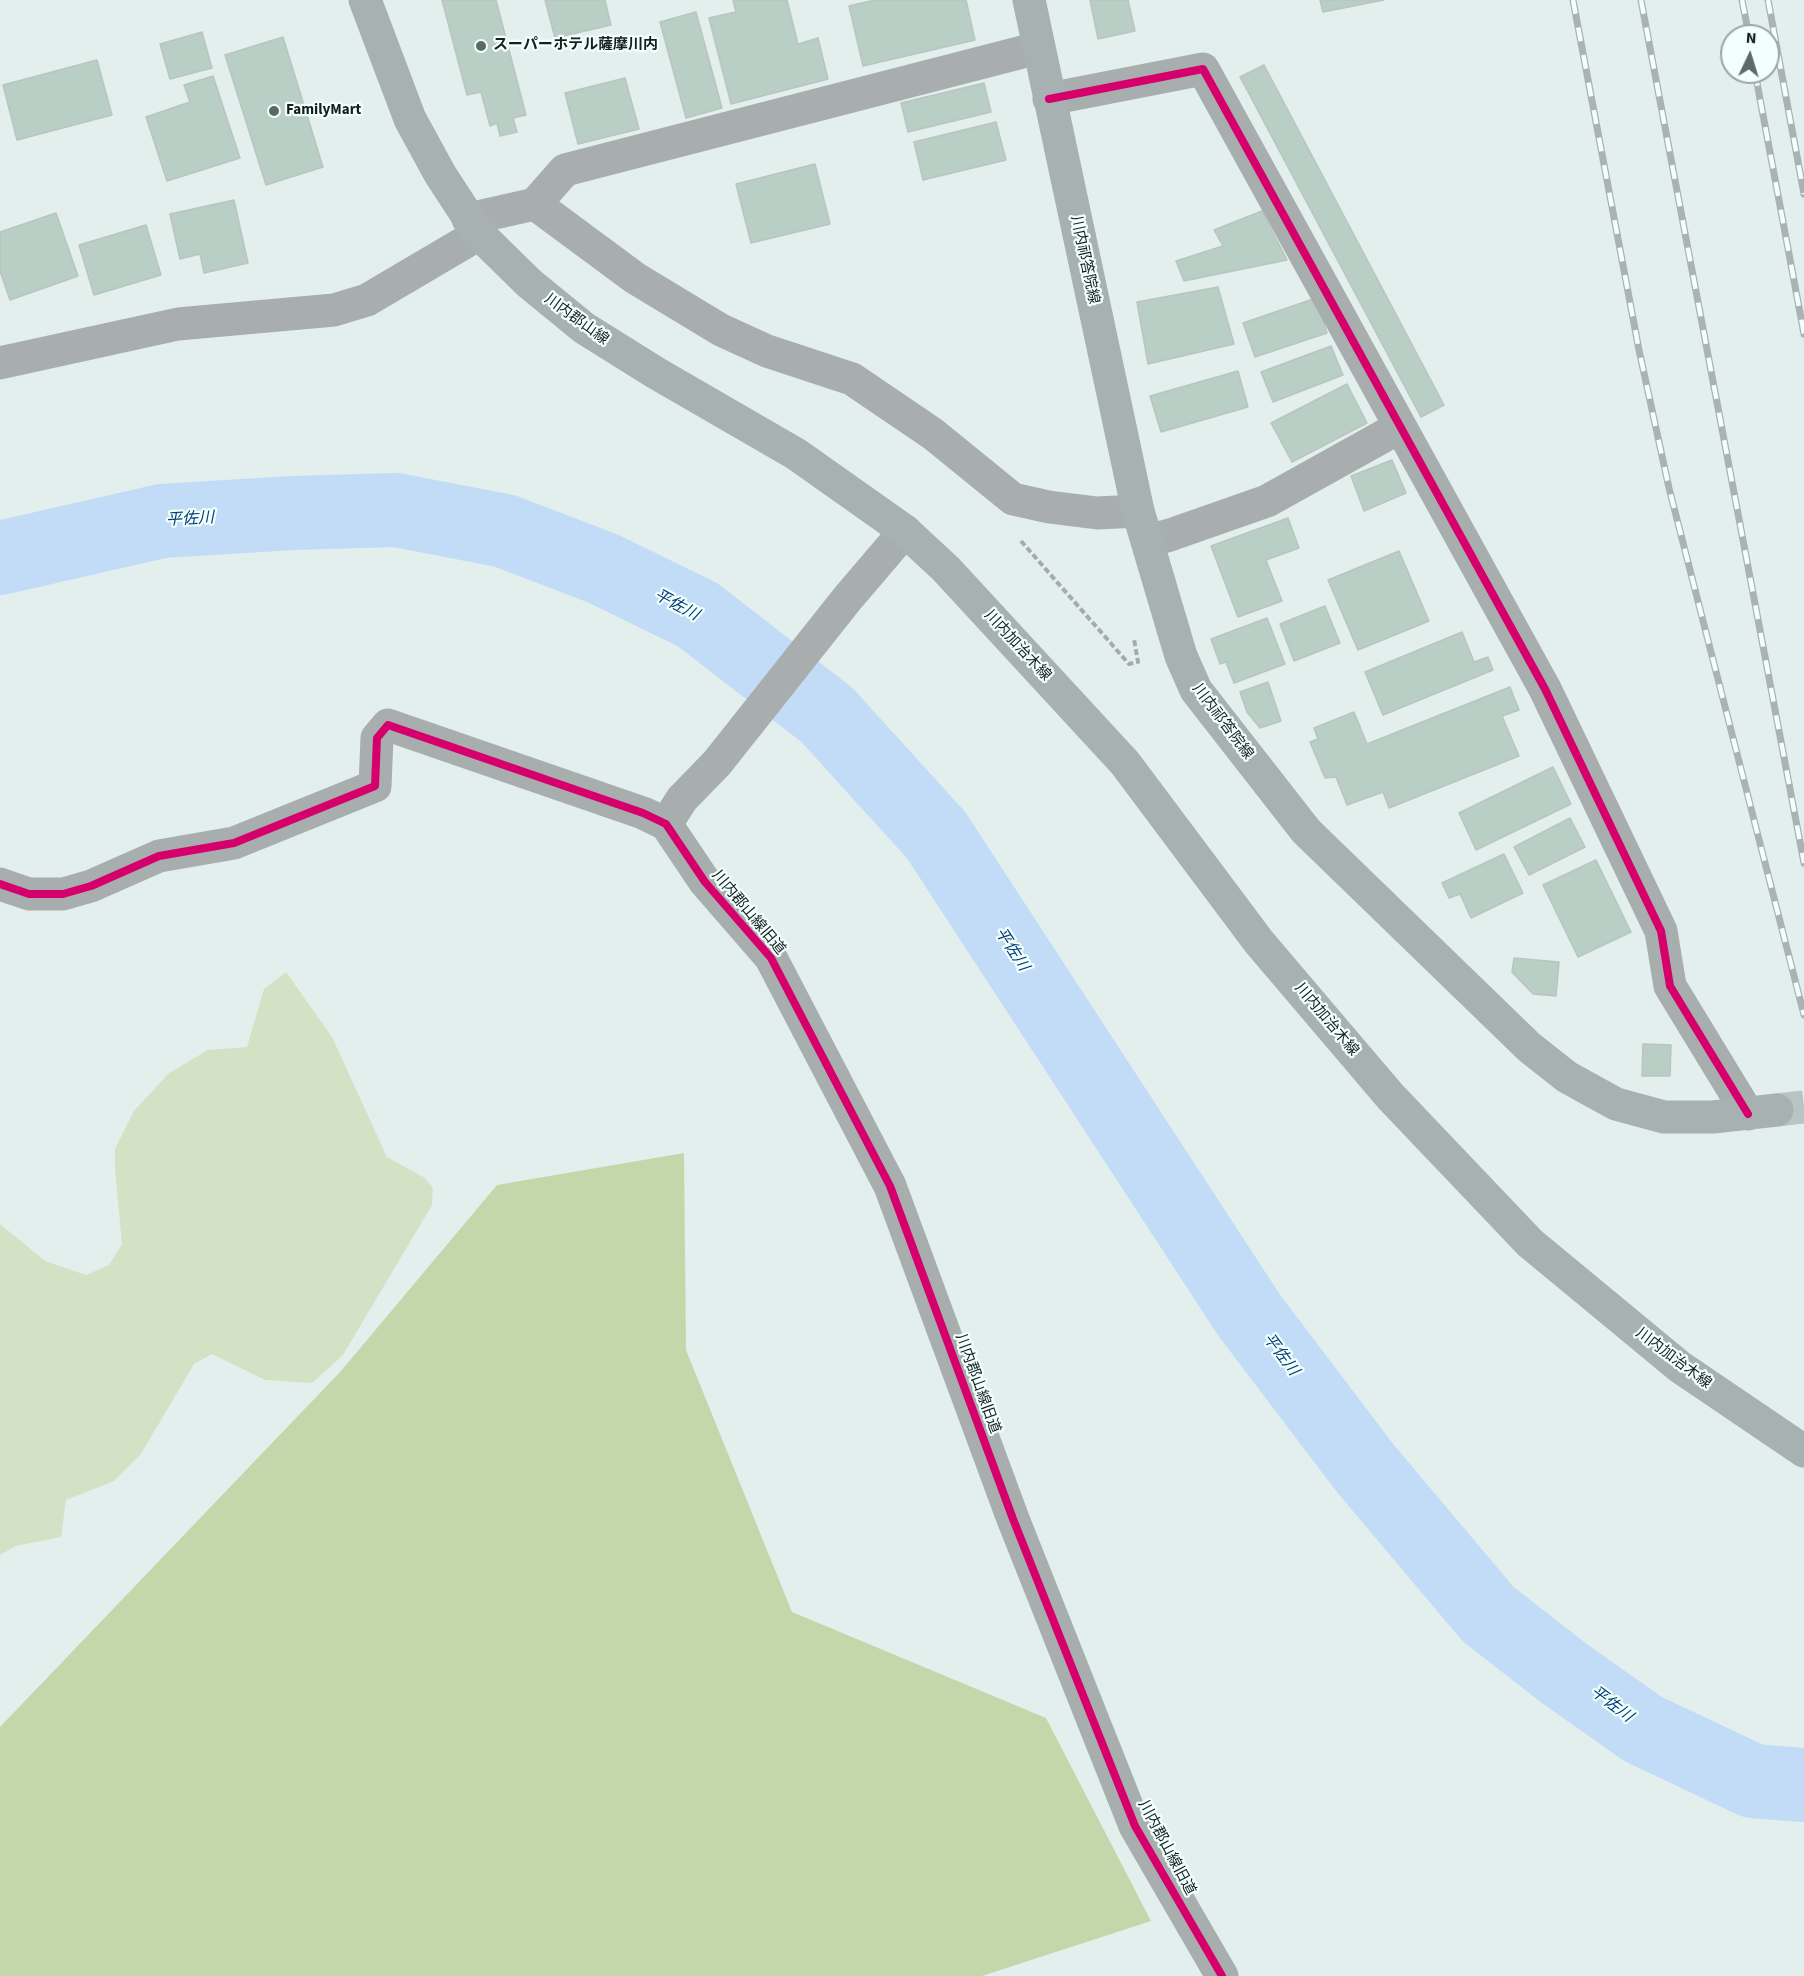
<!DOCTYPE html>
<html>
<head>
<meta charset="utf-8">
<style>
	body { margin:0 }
	#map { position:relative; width:1804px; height:1976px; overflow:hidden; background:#e2efed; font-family:"Source Sans 3",sans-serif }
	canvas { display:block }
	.north { position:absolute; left:1720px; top:24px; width:60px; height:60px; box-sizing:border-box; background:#f1fffd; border:2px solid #9aa5a4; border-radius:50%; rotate:4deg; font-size:16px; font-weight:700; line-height:24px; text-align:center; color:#171f1e }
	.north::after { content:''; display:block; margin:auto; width:21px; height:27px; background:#5e6866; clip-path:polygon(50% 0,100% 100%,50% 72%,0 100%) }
</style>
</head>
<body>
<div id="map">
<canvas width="1804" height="1976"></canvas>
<div class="north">N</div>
</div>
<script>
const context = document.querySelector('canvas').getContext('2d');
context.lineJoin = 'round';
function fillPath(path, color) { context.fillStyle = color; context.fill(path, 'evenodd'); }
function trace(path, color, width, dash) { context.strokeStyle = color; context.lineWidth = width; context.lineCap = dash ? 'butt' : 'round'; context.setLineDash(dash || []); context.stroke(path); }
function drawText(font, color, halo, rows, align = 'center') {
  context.font = font + ' "Source Sans 3","Noto Sans JP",sans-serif'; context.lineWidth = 4.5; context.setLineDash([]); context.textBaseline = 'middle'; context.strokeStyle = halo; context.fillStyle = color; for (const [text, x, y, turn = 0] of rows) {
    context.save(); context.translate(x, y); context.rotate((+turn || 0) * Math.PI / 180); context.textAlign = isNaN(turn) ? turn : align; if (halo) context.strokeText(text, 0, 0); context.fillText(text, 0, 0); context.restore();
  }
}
fillPath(new Path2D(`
	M286 972 332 1037 387 1157 425 1178 433 1188 432 1205 343 1355 312 1383 265 1380 212 1354 194 1364 141 1454 114 1481 66 1500 61 1537 16 1546 0 1555V1224L45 1261 86 1275 109 1265 122 1244 115 1168V1149L134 1111 169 1073 208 1050 247 1047 264 989Z`), '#d3e2c5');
fillPath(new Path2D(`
	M684 1153 686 1350 792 1612 1046 1718 1151 1921 982 1976H0V1727L341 1371 497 1185Z`), '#c4d7ab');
trace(new Path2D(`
	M0 558 162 521 293 513 396 510 505 531 604 569 698 615 827 715 936 835 1249 1315 1365 1468 1488 1614 1565 1674 1643 1729 1753 1781 1804 1785`), '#c2dbf6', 74);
const building = new Path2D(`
	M442 0H496L526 115 513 118 517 132 500 136 497 123 490 126 481 92 467 95Z
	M545 0H605L611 25 555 38Z
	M733 0H787L798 44 818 38 828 79 731 104 709 18 736 12Z
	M875 0H966L975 40 863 66 849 6Z
	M1090 0H1128L1135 31 1098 39Z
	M1320 0H1384L1323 12Z
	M696 12 722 108 686 118 660 22Z
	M202 32 212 68 170 79 160 44Z
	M283 37 323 167 266 185 225 55Z
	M97 60 112 115 17 140 3 85Z
	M1264 65 1444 405 1421 417 1240 77Z
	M213 76 240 158 167 181 146 117 190 102 184 85Z
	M625 78 639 129 578 144 565 93Z
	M984 83 991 112 908 132 901 103Z
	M996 122 1006 160 923 180 914 142Z
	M815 164 830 224 751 243 736 184Z
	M234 200 248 263 204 273 200 254 180 259 170 214Z
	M1262 211 1287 260 1184 281 1176 261 1223 246 1214 230Z
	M56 213 78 276 10 300 0 271V232Z
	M146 225 161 275 94 295 79 245Z
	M1218 287 1234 344 1148 364 1137 302Z
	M1316 298 1327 333 1255 357 1243 323Z
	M1331 346 1343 375 1273 402 1261 372Z
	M1238 371 1248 407 1161 432 1150 396Z
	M1347 384 1367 423 1292 462 1271 423Z
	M1392 460 1406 493 1364 511 1351 476Z
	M1288 518 1299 548 1266 560 1282 601 1238 617 1211 546Z
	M1399 551 1429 621 1358 650 1328 580Z
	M1325 606 1340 643 1294 661 1280 624Z
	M1267 618 1285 664 1234 683 1226 662 1220 664 1211 639Z
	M1462 632 1474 662 1488 657 1493 670 1383 715 1365 672Z
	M1268 682 1281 721 1260 728 1247 712 1240 692Z
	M1510 687 1519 710 1502 716 1519 756 1389 808 1383 792 1347 805 1336 777 1325 778 1310 742 1318 739 1314 728 1354 712 1367 744Z
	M1553 767 1571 804 1476 850 1459 813Z
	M1570 818 1585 847 1529 875 1514 847Z
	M1504 854 1523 893 1471 918 1460 894 1449 898 1442 883Z
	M1596 860 1631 932 1578 957 1543 885Z
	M1514 958 1559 962 1556 996 1533 994 1512 972Z
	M1643 1044 1671 1045 1670 1076H1642Z`);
fillPath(building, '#b9cec4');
trace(building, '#bac4c0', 1.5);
trace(new Path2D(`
	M1777 1110 1804 1107`), '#b9c5c4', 33, [33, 16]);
trace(new Path2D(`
	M1021 541 1129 664 1138 662 1134 639`), '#a5aaab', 4, [6, 3]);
trace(new Path2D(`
	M1049 99 1203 69 1545 689 1661 931 1670 986 1748 1114
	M535 204 635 278 721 330 767 351 852 379 933 434 1013 499 1049 507 1097 513 1138 511
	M468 219 535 204 565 170 1038 48
	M0 363 178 324 334 310 367 300 479 234
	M1148 541 1170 535 1267 501 1400 427
	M666 824 705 882 771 958 890 1186 1013 1519 1135 1826 1222 1976
	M666 824 682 799 717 763 847 599 905 531
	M0 884 29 894H63L91 886 159 856 234 843 375 786 377 738 388 725 643 813 666 824`), '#a8aead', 33);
trace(new Path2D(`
	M365 0 410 119 440 174 479 234 529 283 584 328 656 373 796 454 905 531 946 569 1125 763 1259 942 1390 1096 1530 1243 1680 1367 1804 1451
	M1029 0 1138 511 1181 656 1196 690 1306 831 1529 1047 1567 1077 1616 1104 1664 1117H1713L1777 1110`), '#a8b1b1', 33);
const rail = new Path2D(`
	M1573 0 1639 350 1669 488 1804 1015
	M1641 0 1804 863
	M1742 0 1749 36
	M1768 0 1804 194
	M1755 72 1804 334`);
trace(rail, '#abb3b2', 7);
trace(rail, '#f1fffd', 4.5, [14]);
trace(new Path2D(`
	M1049 99 1203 69 1545 689 1661 931 1670 986 1748 1114
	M0 884 29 894H63L91 886 159 856 234 843 375 786 377 738 388 725 643 813 666 824 705 882 771 958 890 1186 1013 1519 1135 1826 1222 1976`), '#d6006c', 8);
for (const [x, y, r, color] of [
	[481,46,6,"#5e6866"],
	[274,111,6,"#5e6866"]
]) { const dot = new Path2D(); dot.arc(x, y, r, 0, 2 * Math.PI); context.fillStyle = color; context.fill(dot); trace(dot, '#f1fffd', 2); }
drawText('bold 15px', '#171f1e', '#f1fffd', [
	["スーパーホテル薩摩川内",493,46],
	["FamilyMart",286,111]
], 'left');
drawText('15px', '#171f1e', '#f1fffd', [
	["川内祁答院線",1084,260,78],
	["川内郡山線",576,320,36],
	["川内加治木線",1017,646,47],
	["川内祁答院線",1222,722,53],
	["川内郡山線旧道",748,913,50],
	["川内加治木線",1326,1020,50],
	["川内加治木線",1673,1359,37],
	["川内郡山線旧道",977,1384,70],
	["川内郡山線旧道",1166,1848,62]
]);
drawText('italic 16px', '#073c74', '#f1fffd', [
	["平佐川",190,520,-3],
	["平佐川",676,606,28],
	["平佐川",1011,950,57],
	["平佐川",1280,1355,53],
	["平佐川",1611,1705,37]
]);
</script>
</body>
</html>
